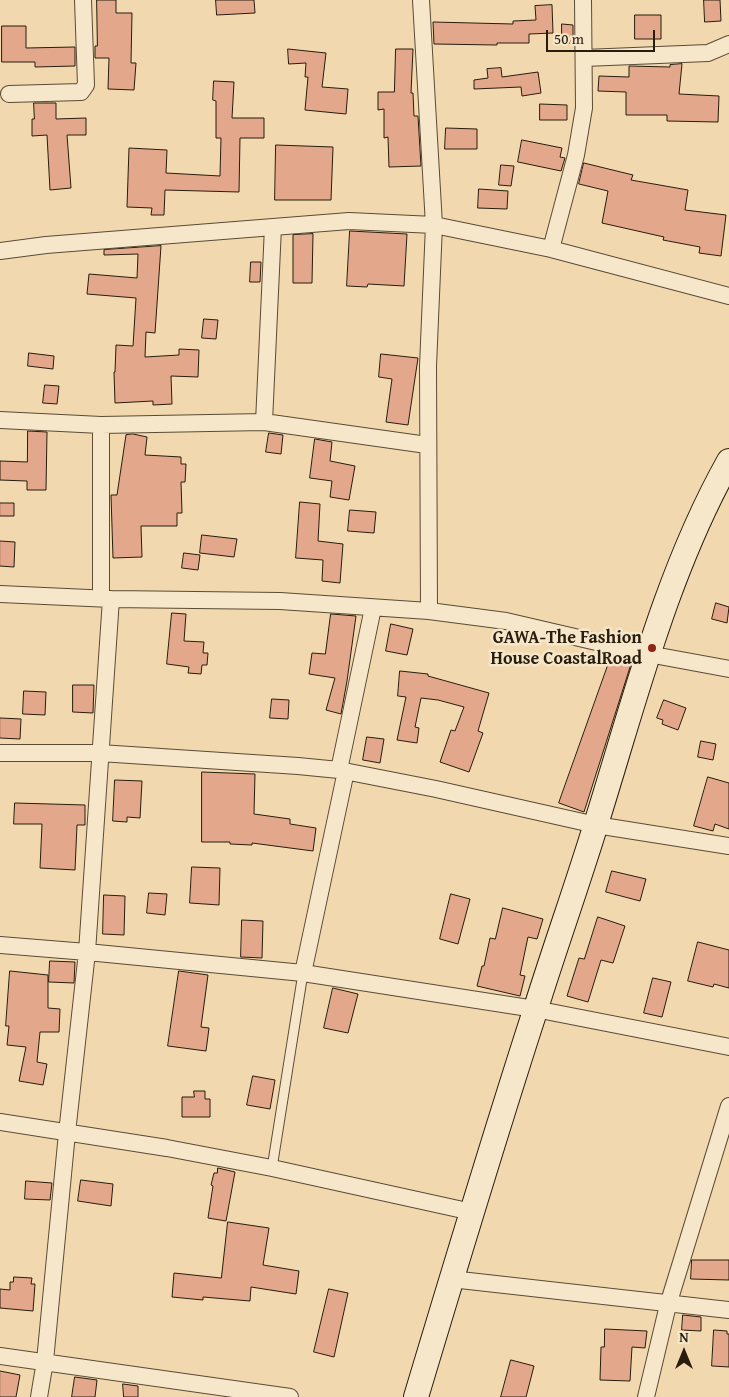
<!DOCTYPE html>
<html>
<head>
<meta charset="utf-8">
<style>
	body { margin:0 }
	#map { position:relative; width:729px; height:1397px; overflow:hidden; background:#f1d8ae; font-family:"Gentium Book Plus",serif }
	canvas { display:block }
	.north { position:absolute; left:659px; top:1327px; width:50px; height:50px; -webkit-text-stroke:4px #f6e6ca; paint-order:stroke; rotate:0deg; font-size:14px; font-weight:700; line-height:20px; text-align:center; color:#271c0d }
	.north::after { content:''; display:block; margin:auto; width:18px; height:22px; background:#271c0d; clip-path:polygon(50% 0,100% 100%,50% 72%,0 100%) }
	.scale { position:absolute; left:546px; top:30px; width:109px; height:22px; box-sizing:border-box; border:2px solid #271c0d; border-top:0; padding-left:6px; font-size:15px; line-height:18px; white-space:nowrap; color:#271c0d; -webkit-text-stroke:4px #f6e6ca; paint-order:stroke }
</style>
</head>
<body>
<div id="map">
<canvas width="729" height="1397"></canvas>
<div class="north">N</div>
<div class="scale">50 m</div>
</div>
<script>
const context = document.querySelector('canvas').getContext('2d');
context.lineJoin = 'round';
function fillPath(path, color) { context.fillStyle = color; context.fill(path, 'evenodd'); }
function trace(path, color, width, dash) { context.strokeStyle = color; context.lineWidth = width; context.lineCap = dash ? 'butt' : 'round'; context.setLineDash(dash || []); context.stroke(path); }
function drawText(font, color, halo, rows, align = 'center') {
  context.font = font + ' "Gentium Book Plus",serif'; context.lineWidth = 5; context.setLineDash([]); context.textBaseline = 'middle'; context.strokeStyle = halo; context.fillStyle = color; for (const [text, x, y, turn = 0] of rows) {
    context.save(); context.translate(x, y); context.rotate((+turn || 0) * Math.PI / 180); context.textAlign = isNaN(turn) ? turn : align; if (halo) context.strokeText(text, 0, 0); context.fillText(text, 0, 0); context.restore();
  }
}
const building = new Path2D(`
	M97 0H116V13H132L131 63H136L134 90 108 89 109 58H95V46H97Z
	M216 0H254L255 13 217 15Z
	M704 0H720L721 21 705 22Z
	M552 5 553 33 529 34V43H497V45L434 44 433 22 513 24V21L536 20 535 6Z
	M635 15H661V39H635Z
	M562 24 573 25V43H562Z
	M2 26H26V48L75 47V66L35 67V62H2Z
	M288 49 326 53 322 87 348 89 346 114 305 110 308 77H305L306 63 289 64Z
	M396 49H413L411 93H413L414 116H418L421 166 389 167 388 137 384 138V109L378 110V92H394Z
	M682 64 679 94 719 96 718 122 667 121V115H626V92L598 91 599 76 629 77V66L670 67V65Z
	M501 68 502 77 538 72 541 93 522 96 521 87 474 89V80L488 78 487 69Z
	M214 81 234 82 232 118H264V138H240L239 192 165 190 164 215H151L152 208 127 207 129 148 167 150 166 173 220 176 221 138H216V101L213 100Z
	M34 103H56V119L86 118V135H67L71 188 50 190 47 135 32 136V119H34Z
	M540 104 567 105V120H540Z
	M446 128 477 129V149H445Z
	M522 140 562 148 560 157 565 158 561 171 518 162Z
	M276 145 333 147 331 200H275Z
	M584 163 633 175 631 180 688 190 685 210 726 215 721 256 699 253 700 247 663 240 664 237 602 223 608 191 579 184Z
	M501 165 514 166 511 186 499 185Z
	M479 189 508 191 507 209 478 208Z
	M350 231 407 234 404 286 368 284 367 287 347 286Z
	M313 234 312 283H293V235Z
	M161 246 155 333 146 332 145 357 179 355V349L199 350 198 377 171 376 172 404 153 405V401L115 403 114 372H115L116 345 133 346 136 298 87 294 89 274 137 278 138 254 104 255V250Z
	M251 262H261L260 282H250Z
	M204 319 218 320 216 339 202 338Z
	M29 353 54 356 53 369 28 366Z
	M381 354 418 358 408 425 386 422 392 379 379 377Z
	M45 385 59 386 57 404 43 403Z
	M28 431 47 432 46 490H27V481L0 480V461L27 462Z
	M269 433 283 435 281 454 266 452Z
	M133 434 147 437 145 455 181 457V464H186L185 482H181L182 513H177V526H141L142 557 113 558 111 495H117L126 435Z
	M315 439 332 442 330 461 355 466 349 500 330 497 332 481 310 478Z
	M300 502 320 504 318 541 343 544 340 583 322 581 323 560 296 558Z
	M0 503H14V516H0Z
	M350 510 376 512 374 533 348 531Z
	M202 535 237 539 234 557 200 553Z
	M0 541 15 542 14 567 0 566Z
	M184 553 200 555 198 570 182 568Z
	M716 603 729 607 727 623 712 619Z
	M172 613 186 614 184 641 204 642 203 653H208L207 665H202L201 674 188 673 189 667 167 664Z
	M331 614 356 616 347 681 341 714 326 710 335 678 309 674 312 653 325 654Z
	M391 624 413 629 407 655 386 651Z
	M611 657 631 664 584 812 559 803Z
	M400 671 428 674V676L489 693 478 731 483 733 469 772 440 762 451 730 455 731 464 707 438 700 421 698 415 727 419 728 417 743 397 740 406 697 398 696Z
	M73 685H94L93 713 73 712Z
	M24 691 46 692 45 715 23 714Z
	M272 699 289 700 288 719 270 718Z
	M664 700 686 708 678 730 662 724 663 720 657 718Z
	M0 718 21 719 20 739 0 738Z
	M367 737 384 739 380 763 363 760Z
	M701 741 716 744 713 760 698 757Z
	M202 772 255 774 254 814 290 819V824L316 828 313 851 252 843V845L230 844V842H202Z
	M708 777 729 783V829L715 824 713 831 694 826Z
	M115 780 142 781 140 818 127 817V822L113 821Z
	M15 803 85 805V825H77L75 870 40 868 42 824H14Z
	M192 867 220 868 219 905 190 903Z
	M612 871 646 879 640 901 606 892Z
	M149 893 167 894 165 915 147 913Z
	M451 894 470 899 458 944 440 939Z
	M104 895 125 896 124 935 103 934Z
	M503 908 543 919 537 939 528 937 520 975 525 976 520 996 477 986 482 966H484L490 938 495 939Z
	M598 917 625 926 613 963 601 960 588 1002 567 996 579 958 584 959Z
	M242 920 263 921 262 958 241 957Z
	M698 942 729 950V988L714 984 713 987 688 981Z
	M50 961 75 962 74 983 49 982Z
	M10 971 48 975V1008L60 1009 59 1032H40L37 1062 47 1064 43 1085 19 1081 26 1047 7 1045 9 1026H6Z
	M179 971 208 975 201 1027 209 1028 206 1051 168 1046Z
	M653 978 671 982 662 1017 644 1013Z
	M333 988 358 994 348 1033 324 1028Z
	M253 1076 275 1080 270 1109 247 1105Z
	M194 1091H205V1099H210V1117H182V1097H194Z
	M218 1168 235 1172 226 1221 208 1218 213 1186 211 1185 214 1173H217Z
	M81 1180 113 1184 111 1206 78 1201Z
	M26 1181 52 1183 50 1200 25 1199Z
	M228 1222 269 1228 263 1265 299 1271 296 1294 251 1287 250 1301 203 1297V1300L172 1297 174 1273 221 1278Z
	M692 1260H729V1280L691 1279Z
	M14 1277 32 1278 31 1284H35L33 1311 0 1308V1289L10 1290V1282H13Z
	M329 1289 348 1293 334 1357 314 1352Z
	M683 1315 701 1317V1331L682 1330Z
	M605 1329 647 1331 645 1348 632 1347 630 1381 600 1380 601 1347H604Z
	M714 1330 727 1331V1334H729V1367L712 1366Z
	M511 1360 534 1366 526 1397H501Z
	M0 1371 20 1375 16 1397H0Z
	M75 1377 97 1380 95 1397H72Z
	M123 1384 138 1386V1397H124Z`);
fillPath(building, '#e3a78b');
trace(building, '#271c0d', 1);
const lane = new Path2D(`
	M272 1168 303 973`);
const street = new Path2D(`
	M421 0 434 225 428 366 429 611
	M584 58 708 53 729 44
	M9 94 81 92 86 85 83 0
	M551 249 576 155 584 108 583 0
	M0 251 46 245 349 221 434 225 551 249 729 296
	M0 420 101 425 264 422 427 445
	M264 422 273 227
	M101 425V598
	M0 594 111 599 280 601 429 611 506 621 648 654 729 669
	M0 753H100L298 766 339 770 436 789 596 825 729 846
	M339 770 373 608
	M0 945 87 952 303 973 535 1009 729 1047
	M303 973 346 771
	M0 1122 167 1148 272 1168 472 1212
	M451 1279 729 1310
	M0 1356 290 1397
	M39 1397 45 1361 67 1133 87 952 111 599
	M646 1397 668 1305 729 1106`);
const secondary = new Path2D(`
	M416 1397C455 1267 494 1137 536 1008 555 947 577 886 596 824 634 703 666 573 729 461`);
trace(lane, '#5a4b35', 11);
trace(street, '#5a4b35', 18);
trace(secondary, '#271c0d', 26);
trace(lane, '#f6e6ca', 9);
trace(street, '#f6e6ca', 16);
trace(secondary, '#f6e6ca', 24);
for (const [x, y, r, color] of [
	[652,648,5,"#8f2418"]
]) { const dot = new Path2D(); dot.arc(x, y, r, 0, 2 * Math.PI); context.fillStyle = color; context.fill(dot); trace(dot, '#f6e6ca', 2); }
drawText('bold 18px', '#271c0d', '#f6e6ca', [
	["GAWA-The Fashion",642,638],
	["House CoastalRoad",642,659]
], 'right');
</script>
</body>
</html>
